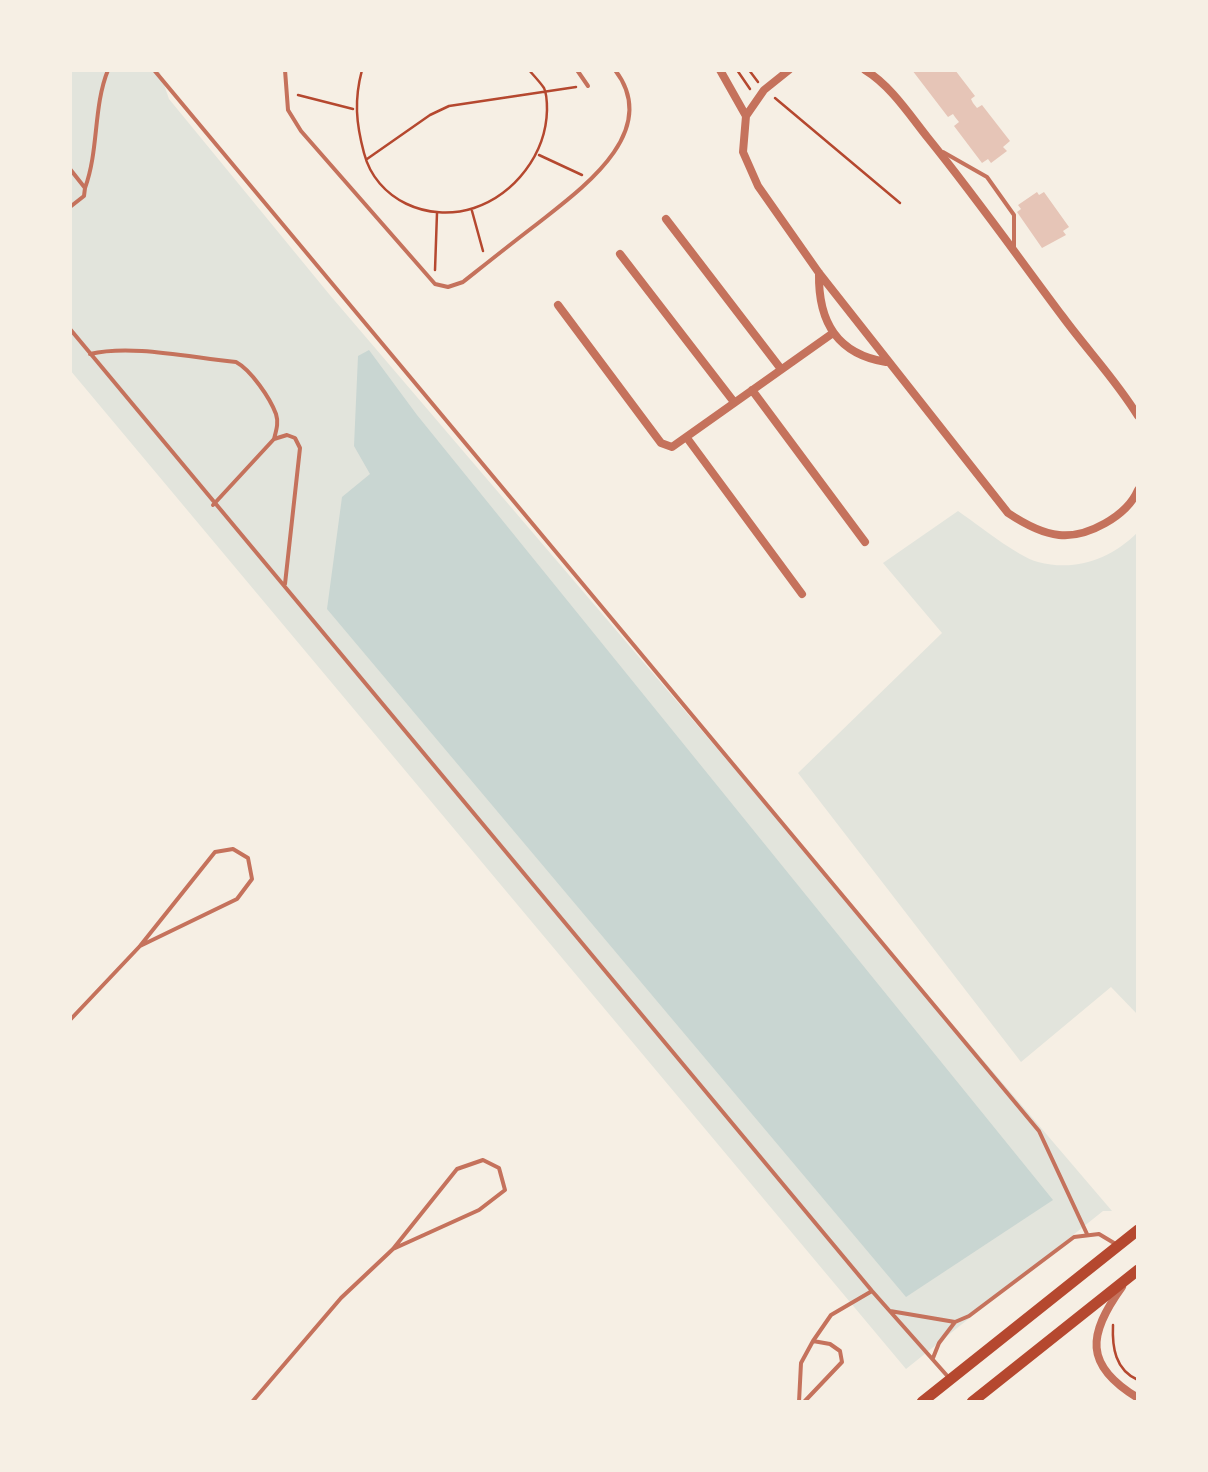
<!DOCTYPE html>
<html>
<head>
<meta charset="utf-8">
<style>
	body { margin:0 }
	#map { position:relative; width:1208px; height:1472px; overflow:hidden; background:#f6efe4; font-family:"Public Sans",sans-serif }
	canvas { display:block }
	.frame { position:absolute; inset:0; border:72px solid #f6efe4; pointer-events:none }
</style>
</head>
<body>
<div id="map">
<canvas width="1208" height="1472"></canvas>
<div class="frame"></div>
</div>
<script>
const context = document.querySelector('canvas').getContext('2d');
context.lineJoin = 'round';
function fillPath(path, color) { context.fillStyle = color; context.fill(path, 'evenodd'); }
function trace(path, color, width, dash) { context.strokeStyle = color; context.lineWidth = width; context.lineCap = dash ? 'butt' : 'round'; context.setLineDash(dash || []); context.stroke(path); }
fillPath(new Path2D(`
	M70 70H159L169 99 329 294 1112 1211H1103L906 1369 70 370Z
	M958 511C977 524 1018 557 1038 562 1076 572 1111 559 1138 532V1015L1111 987 1021 1062 798 773 942 633 883 563Z`), '#e2e4dc');
fillPath(new Path2D(`
	M369 350 417 415 1053 1200 906 1297 327 609 342 497 370 474 354 446 358 356Z`), '#c9d6d2');
fillPath(new Path2D(`
	M912 70H955L975 96 971 99 973 103 977 108 982 105 1010 141 1003 147 1007 151 991 163 988 159 982 163 954 126 959 122 955 117 953 114 948 117Z
	M1037 192 1039 195 1044 192 1069 227 1063 231 1066 235 1042 248 1017 212 1021 209 1018 205Z`), '#e6c5b7');
trace(new Path2D(`
	M362 70C354 100 356 123 364 153 376 200 428 223 474 208 515 194 546 154 547 110 547 103 547 94 544 88 540 82 534 76 529 70
	M737 70 750 89
	M749 70 758 82
	M298 95 353 109
	M775 98 900 203
	M539 155 582 175
	M367 159 430 115 449 106 576 87
	M472 211 483 251
	M435 270 437 213
	M1113 1325C1112 1347 1115 1370 1138 1380`), '#b5482f', 2.5);
trace(new Path2D(`
	M154 70 1039 1131 1087 1234
	M285 70 288 110 301 131 435 284 448 287 463 282C487 263 512 243 537 224 580 190 663 132 615 70
	M577 70 588 86
	M943 152 987 177 1014 215V248
	M70 169 85 188 84 196 70 207
	M85 188C99 150 93 107 108 70
	M70 329 872 1291 950 1379
	M90 354C132 344 192 358 236 362 251 370 270 398 276 414 279 423 276 431 274 439L213 505
	M274 439 287 435 295 438 300 448 285 584
	M70 1020 140 946 215 852 233 849 248 858 252 879 237 899 140 946
	M890 1311 955 1322 969 1316 1074 1237 1099 1234 1114 1243
	M813 1341 831 1315 872 1291
	M933 1358 939 1343 955 1322
	M252 1402 341 1298 393 1249 457 1169 483 1160 499 1168 505 1190 479 1210 393 1249
	M799 1402 801 1363 813 1341 830 1344 840 1351 842 1362 804 1402`), '#c5725c', 4);
trace(new Path2D(`
	M720 70 746 116 743 152 758 186 819 273 1008 513C1023 523 1040 533 1059 535 1087 538 1127 516 1138 490
	M865 70C890 85 909 114 928 138 975 196 1018 257 1063 317 1088 351 1116 380 1138 416
	M746 116 764 90 789 70
	M666 219 781 369
	M620 254 734 402
	M819 273C818 322 837 354 886 362
	M558 305 661 443 672 447 833 333
	M752 390 865 542
	M687 438 802 594
	M1122 1287C1088 1334 1083 1365 1138 1398`), '#c5725c', 8);
trace(new Path2D(`
	M922 1402 1138 1230
	M972 1402 1138 1270`), '#b5482f', 11);
</script>
</body>
</html>
